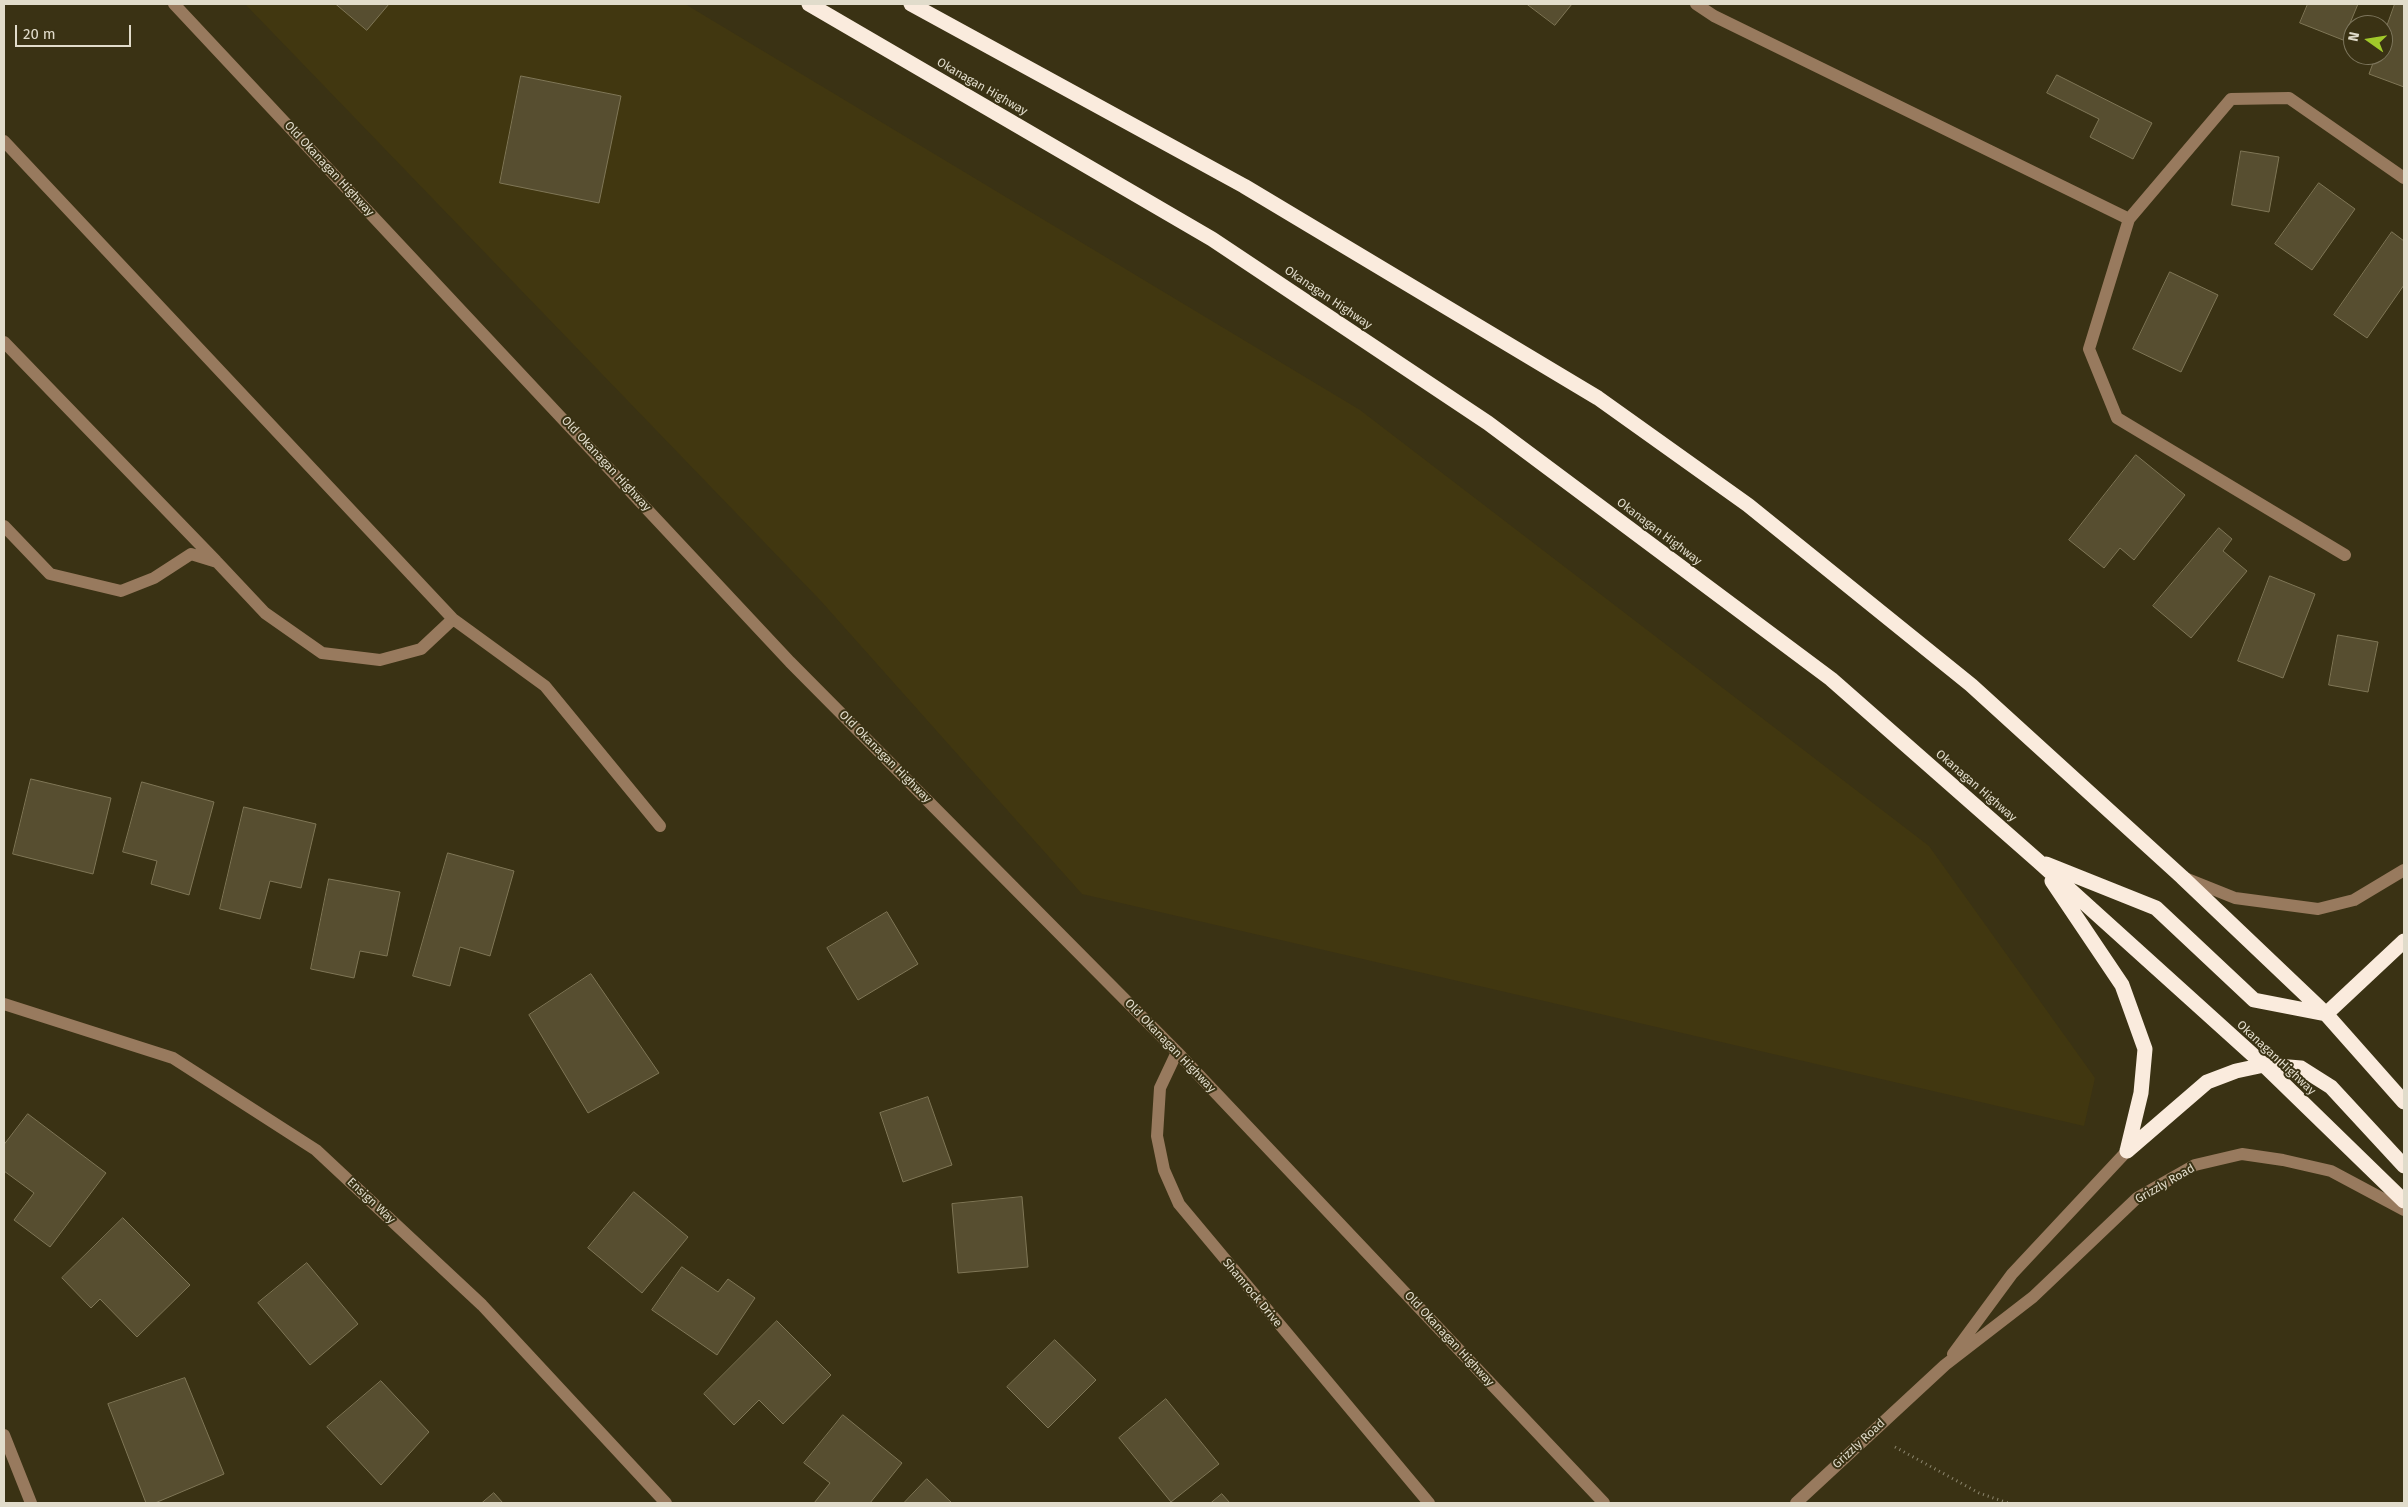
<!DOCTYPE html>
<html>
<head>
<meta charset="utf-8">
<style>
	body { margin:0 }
	#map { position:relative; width:2408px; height:1507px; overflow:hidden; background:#3a3214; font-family:"Fira Sans",sans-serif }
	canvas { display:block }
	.frame { position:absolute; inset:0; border:5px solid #e1dccb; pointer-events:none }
	.north { position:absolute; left:2343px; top:15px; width:50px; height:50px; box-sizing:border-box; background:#3a3214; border:1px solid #7d765d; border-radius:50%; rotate:283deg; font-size:14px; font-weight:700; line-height:20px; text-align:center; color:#e1dccb }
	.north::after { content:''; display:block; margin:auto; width:18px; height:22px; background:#a1c92a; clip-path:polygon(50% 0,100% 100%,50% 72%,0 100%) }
	.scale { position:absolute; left:15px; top:25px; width:116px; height:22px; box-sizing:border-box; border:2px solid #e1dccb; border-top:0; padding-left:6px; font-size:15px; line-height:18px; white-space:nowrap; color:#e1dccb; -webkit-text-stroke:4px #3a3214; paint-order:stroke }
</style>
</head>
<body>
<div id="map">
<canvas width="2408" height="1507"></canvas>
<div class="frame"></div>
<div class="north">N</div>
<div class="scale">20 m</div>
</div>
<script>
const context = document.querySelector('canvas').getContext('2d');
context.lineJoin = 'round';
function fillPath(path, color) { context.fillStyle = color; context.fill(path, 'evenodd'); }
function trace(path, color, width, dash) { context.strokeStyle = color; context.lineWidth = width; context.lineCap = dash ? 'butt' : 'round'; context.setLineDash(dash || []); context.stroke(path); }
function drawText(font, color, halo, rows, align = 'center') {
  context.font = font + ' "Fira Sans",sans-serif'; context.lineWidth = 4; context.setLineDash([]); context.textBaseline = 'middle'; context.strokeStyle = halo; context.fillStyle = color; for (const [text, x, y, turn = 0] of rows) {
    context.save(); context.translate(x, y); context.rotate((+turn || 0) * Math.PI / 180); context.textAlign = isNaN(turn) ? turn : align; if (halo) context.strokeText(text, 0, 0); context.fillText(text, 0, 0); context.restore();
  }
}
fillPath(new Path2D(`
	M245 4H685L1360 410 1929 846 2095 1078 2084 1126 1082 894 820 600Z`), '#413710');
const building = new Path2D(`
	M336 4H389L367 30Z
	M1527 4H1572L1555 25Z
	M2308 4H2358L2343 40 2300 23Z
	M2395 4H2404V87L2369 74 2376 55H2383V37Z
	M2057 75 2152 123 2133 159 2090 137 2099 119 2047 93Z
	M521 76 621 96 599 203 500 183Z
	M2241 151 2279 157 2269 212 2232 205Z
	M2319 183 2355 209 2312 270 2275 244Z
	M2392 232 2404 241V285L2367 338 2334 315Z
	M2170 272 2218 295 2181 372 2133 349Z
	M2136 455 2185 495 2134 560 2120 548 2104 568 2069 540Z
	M2219 528 2232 539 2223 551 2247 571 2191 638 2153 606Z
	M2270 576 2315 594 2283 678 2238 661Z
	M2338 635 2378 642 2368 692 2329 685Z
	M31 779 111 798 93 874 13 854Z
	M142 782 214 802 189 895 151 884 157 861 123 852Z
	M244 807 316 824 301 888 270 881 260 919 220 909Z
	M448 853 514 871 490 956 460 947 450 986 413 976Z
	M329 879 400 892 387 956 360 951 354 978 311 969Z
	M887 912 918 964 858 1000 827 948Z
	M591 974 659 1073 588 1113 529 1015Z
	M928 1097 952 1165 903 1182 880 1113Z
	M28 1114 106 1173 50 1247 14 1220 34 1193 4 1171V1145Z
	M634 1192 688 1237 642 1293 588 1248Z
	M1022 1197 1028 1267 958 1273 952 1204Z
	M123 1218 190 1285 137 1337 100 1299 91 1308 62 1278Z
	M307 1263 358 1324 310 1365 258 1303Z
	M682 1267 718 1292 728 1279 755 1298 717 1355 652 1310Z
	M777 1321 831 1375 783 1424 759 1400 734 1425 704 1394Z
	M1055 1340 1096 1380 1048 1428 1007 1387Z
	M185 1378 224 1474 155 1503H146L108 1404Z
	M381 1381 429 1432 381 1485 327 1427Z
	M1166 1399 1219 1464 1171 1502 1119 1438Z
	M843 1415 902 1463 870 1503H814L830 1483 804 1463Z
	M927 1479 952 1503H904Z
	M494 1493 503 1503H482Z
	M1222 1494 1230 1503H1211Z`);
fillPath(building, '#574e30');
trace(building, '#7f7656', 1);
trace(new Path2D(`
	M1895 1447 1979 1493 2008 1503`), '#8d876f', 3, [1, 4]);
trace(new Path2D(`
	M174 4 790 662 1177 1052 1604 1503
	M1696 4 1714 16 2129 219
	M4 141 453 619 421 649 380 660 322 653 265 613 217 562 191 554 154 578 121 591 50 574 4 526
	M4 342 216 561
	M2345 555 2117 418 2089 349 2129 219 2231 99 2289 98 2404 178
	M453 619 545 686 660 826
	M2185 878 2235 898 2318 909 2354 900 2404 870
	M4 1004 173 1058 316 1150 482 1305 666 1503
	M1177 1052 1160 1088 1157 1136 1164 1170 1179 1204 1429 1503
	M1953 1354 2012 1274 2127 1151
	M4 1435 31 1503
	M1796 1503 1945 1365 2033 1297 2137 1198 2195 1165 2242 1154 2283 1160 2331 1171 2404 1210`), '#987a5e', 12);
trace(new Path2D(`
	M809 4 1212 239 1488 423 1831 679 2038 861 2264 1065 2404 1201
	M911 4 1244 186 1598 398 1748 505 1971 685 2182 877 2326 1014 2404 1102
	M2046 864 2156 908 2254 1000 2326 1014
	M2052 881 2122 985 2145 1049 2141 1093 2127 1151
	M2326 1014 2404 941
	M2127 1151 2207 1082 2236 1071 2264 1065 2301 1068 2331 1087 2404 1166`), '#faebdd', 15);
drawText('12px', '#e1dccb', '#3a3214', [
	["Okanagan Highway",982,87,30],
	["Old Okanagan Highway",329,169,47],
	["Okanagan Highway",1328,298,34],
	["Old Okanagan Highway",606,464,47],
	["Okanagan Highway",1659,532,37],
	["Old Okanagan Highway",885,757,45],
	["Okanagan Highway",1976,786,41],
	["Old Okanagan Highway",1170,1046,46],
	["Okanagan Highway",2276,1058,43],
	["Grizzly Road",2165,1184,-30],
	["Ensign Way",371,1201,43],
	["Shamrock Drive",1252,1293,50],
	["Old Okanagan Highway",1449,1339,47],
	["Grizzly Road",1859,1444,-43]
]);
</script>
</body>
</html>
